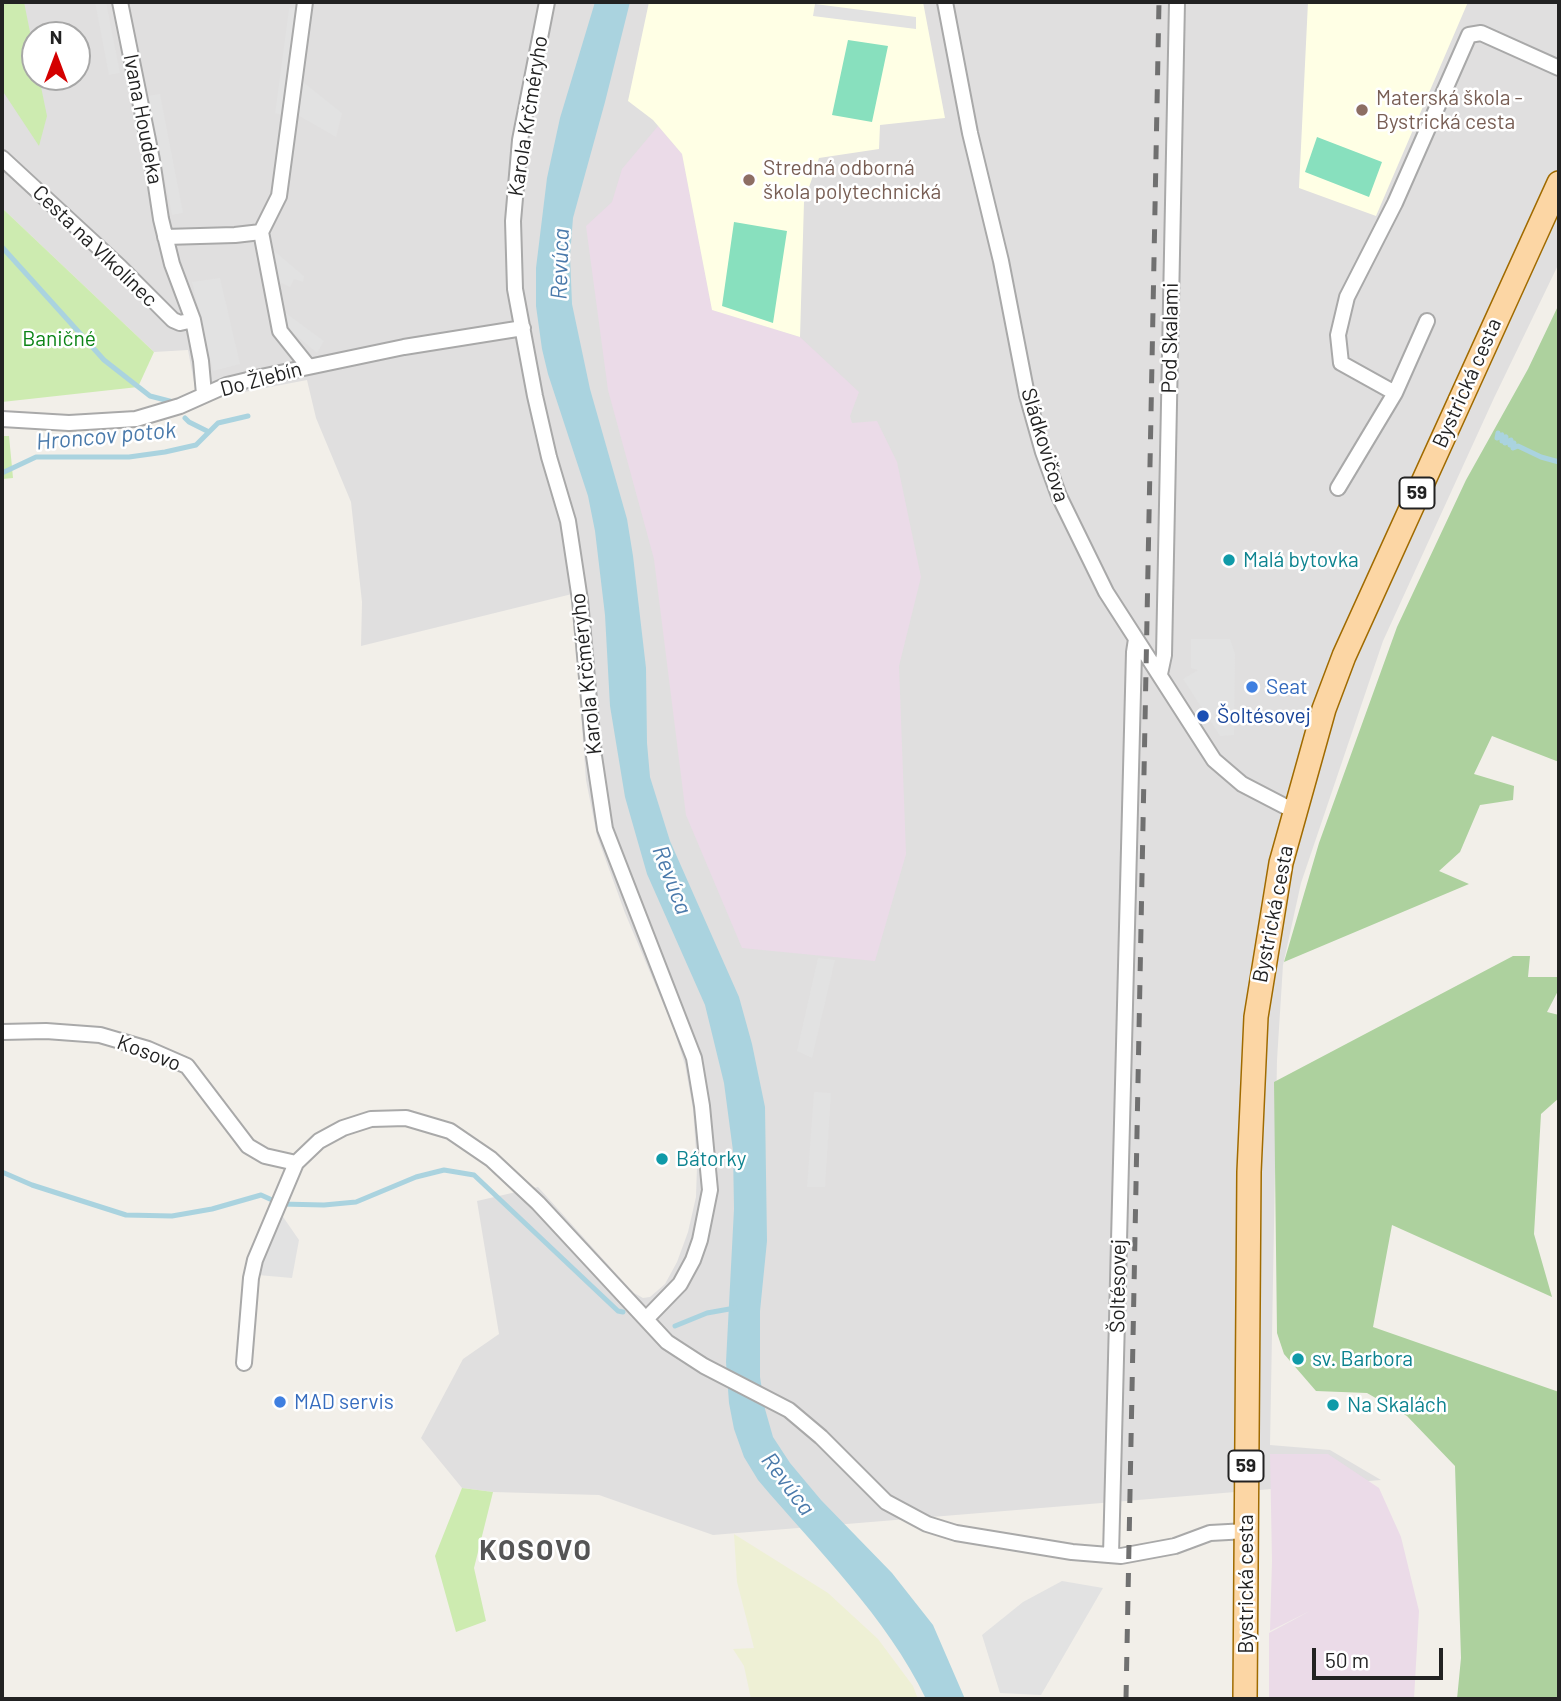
<!DOCTYPE html>
<html>
<head>
<meta charset="utf-8">
<style>
	body { margin:0 }
	#map { position:relative; width:1561px; height:1701px; overflow:hidden; background:#f2efe9; font-family:Barlow,sans-serif }
	canvas { display:block }
	.frame { position:absolute; inset:0; border:4px solid #222; pointer-events:none }
	.north { position:absolute; left:21px; top:21px; width:70px; height:70px; box-sizing:border-box; background:#fff; border:2px solid #a7a7a7; border-radius:50%; rotate:0deg; font-size:19px; font-weight:700; line-height:28px; text-align:center; color:#222 }
	.north::after { content:''; display:block; margin:auto; width:24px; height:32px; background:#d40000; clip-path:polygon(50% 0,100% 100%,50% 72%,0 100%) }
	.scale { position:absolute; left:1312px; top:1648px; width:131px; height:32px; box-sizing:border-box; border:4px solid #222; border-top:0; padding-left:9px; font-size:21px; line-height:24px; white-space:nowrap; color:#222; -webkit-text-stroke:5px #fff; paint-order:stroke }
</style>
</head>
<body>
<div id="map">
<canvas width="1561" height="1701"></canvas>
<div class="frame"></div>
<div class="north">N</div>
<div class="scale">50 m</div>
</div>
<script>
const context = document.querySelector('canvas').getContext('2d');
context.lineJoin = 'round';
function fillPath(path, color) { context.fillStyle = color; context.fill(path, 'evenodd'); }
function trace(path, color, width, dash) { context.strokeStyle = color; context.lineWidth = width; context.lineCap = dash ? 'butt' : 'round'; context.setLineDash(dash || []); context.stroke(path); }
function drawText(font, color, halo, rows, align = 'center') {
  context.font = font + ' Barlow,sans-serif'; context.lineWidth = 5; context.setLineDash([]); context.textBaseline = 'middle'; context.strokeStyle = halo; context.fillStyle = color; for (const [text, x, y, turn = 0] of rows) {
    context.save(); context.translate(x, y); context.rotate((+turn || 0) * Math.PI / 180); context.textAlign = isNaN(turn) ? turn : align; if (halo) context.strokeText(text, 0, 0); context.fillText(text, 0, 0); context.restore();
  }
}
fillPath(new Path2D(`
	M2 2H1559V263L1494 398 1383 641 1301 883 1283 965 1277 1060 1270 1445 1330 1450 1381 1480 713 1535 599 1495 493 1492 462 1488 421 1438 463 1359 499 1334 477 1201 538 1187 612 1269 634 1293 643 1298 650 1297 665 1284 677 1262 688 1232 696 1197 697 1166 693 1109 685 1065 673 1027 625 913 597 836 586 780 572 594 361 646 362 602 351 502 316 418 307 380 213 398 198 404 188 350 154 352 2 208ZM35 35H77V77H35Z`), '#e0dfdf');
fillPath(new Path2D(`
	M658 126 682 154 712 310 800 337 859 392 850 416 852 423 877 421 897 462 921 577 899 666 906 854 875 961 742 948 686 815 654 559 608 390 586 226 612 202 622 169Z
	M1270 1454H1328L1379 1488 1401 1537 1419 1611 1414 1699H1269V1633L1310 1611 1270 1631 1272 1561Z`), '#ebdbe8');
fillPath(new Path2D(`
	M649 2H923L945 118 880 125 879 149 819 158 804 202 800 337 712 310 682 154 653 120 628 101Z
	M1308 2H1468L1376 216 1299 188Z`), '#ffffe5');
fillPath(new Path2D(`
	M734 1534 828 1593 878 1639 913 1686 918 1699H751L744 1666 733 1649 754 1648 737 1582Z`), '#eef0d5');
fillPath(new Path2D(`
	M2 2H24L35 57V77H39L47 116 39 146 2 90Z
	M2 208 154 352 138 387 2 402Z
	M2 436H9L13 478 2 479Z
	M462 1488 493 1492 474 1568 486 1621 456 1632 435 1556Z`), '#cdebb0');
fillPath(new Path2D(`
	M1559 304V762L1492 736 1474 774 1514 786 1513 800 1480 805 1460 852 1439 871 1469 884 1284 962 1319 843 1397 627 1466 480 1528 369Z
	M1513 956H1530L1528 977H1559V989L1547 1012 1559 1015V1098L1541 1114 1534 1234 1552 1297 1392 1225 1373 1327 1559 1392V1699H1457L1461 1658 1455 1466 1407 1416 1367 1393 1316 1391 1284 1354 1277 1333 1274 1082Z`), '#add19e');
fillPath(new Path2D(`
	M848 40 888 46 872 122 832 115Z
	M1317 137 1382 162 1369 197 1305 172Z
	M734 222 787 231 773 323 722 306Z`), '#88e0be');
fillPath(new Path2D(`
	M95 2H106L120 73 109 75Z
	M815 4 916 17V29L813 16Z
	M289 8 299 9 283 115 275 113Z
	M302 81 342 113 336 137 296 114Z
	M160 94 183 213 172 215 148 96Z
	M272 249 304 276 303 282 294 279 290 287 278 281Z
	M220 278 240 364 213 371 192 282Z
	M283 311 324 341 317 353 281 323Z
	M1191 639H1230L1235 654 1234 735 1220 736 1183 679 1198 670 1191 668Z
	M818 958 835 960 812 1058 797 1051Z
	M814 1092 831 1093 825 1187H807Z
	M279 1211 299 1240 292 1278 258 1275 263 1251Z
	M1062 1581 1103 1588 1041 1695 1000 1693 982 1635 1023 1602Z`), '#e2e2e2');
fillPath(new Path2D(`
	M595 2H630L605 102 573 218 570 256 572 304 590 389 627 519 633 556 646 668 647 743 650 777 670 841 739 997 752 1044 765 1107 767 1241 760 1311V1377L765 1409 773 1437 790 1463 821 1500 892 1573 933 1625 965 1699H926C887 1617 816 1549 758 1480L744 1457 734 1429 729 1403 726 1362 734 1209 733 1151 724 1083 705 1005 647 874 625 797 610 706 605 615 595 531 588 496 548 374 542 349 536 306V268L547 178 560 118Z`), '#aad3df');
trace(new Path2D(`
	M2 247 104 360 150 396 177 403
	M185 418 189 422 209 432
	M1498 433 1497 438 1502 435V441L1506 437 1505 443 1511 440 1510 445 1514 443 1513 448 1518 446 1541 457 1559 462
	M2 473 36 457H129L165 452 196 445 218 423 248 416
	M2 1172 32 1185 126 1215 172 1216 212 1209 261 1195 281 1204 324 1205 356 1202 416 1177 444 1170 474 1175 618 1311 623 1312
	M675 1326 707 1313 735 1308`), '#aad3df', 5);
const minor = new Path2D(`
	M120 2 152 160 161 219 172 264 193 320 201 361 204 394
	M547 2 520 140 513 221 515 289 535 396 549 457 568 521 580 600 594 756 605 829 694 1058 702 1106 710 1190 700 1240 693 1260 680 1284 646 1319
	M945 2 970 133 1001 261 1027 395 1043 452 1059 496 1106 592 1214 760 1242 784 1294 811
	M2 158 120 267 173 320 180 323 193 320
	M261 232 280 331 308 366
	M165 237 235 235 261 232 279 196 305 2
	M1427 321 1395 393 1341 363 1338 335 1347 297 1395 203 1469 35 1481 33 1559 68
	M2 419 69 423 136 419 180 406 227 385 256 378 404 347 523 328
	M1338 488 1395 393
	M1160 674 1164 655 1177 2
	M2 1032 46 1031 100 1035 148 1049 187 1066 248 1146 265 1156 296 1163
	M244 1363 251 1278 255 1260 296 1163 319 1141 343 1128 371 1119 406 1118 450 1131 491 1159 538 1203 667 1342 704 1366 789 1410 821 1437 886 1502 927 1524 956 1533 1072 1552 1121 1556 1175 1546 1210 1533 1247 1531
	M1111 1555 1134 652 1136 639`);
const primary = new Path2D(`
	M1245 1699 1249 1172 1256 1017 1281 863 1324 709 1344 656 1559 183`);
trace(minor, '#a9a9a9', 18);
trace(primary, '#a06b00', 26);
trace(minor, '#fff', 14);
trace(primary, '#fcd6a4', 23);
trace(new Path2D(`
	M1126 1699 1159 2`), '#707070', 5, [14, 14]);
for (const [x, y, r, color] of [
	[1362,110,7,"#8d6e63"],
	[749,180,7,"#8d6e63"],
	[1229,560,7,"#0f9aa8"],
	[1252,687,7,"#3f7fe0"],
	[1203,716,7,"#1a4fb4"],
	[662,1159,7,"#0f9aa8"],
	[1298,1359,7,"#0f9aa8"],
	[280,1402,7,"#3f7fe0"],
	[1333,1405,7,"#0f9aa8"]
]) { const dot = new Path2D(); dot.arc(x, y, r, 0, 2 * Math.PI); context.fillStyle = color; context.fill(dot); trace(dot, '#fff', 2.5); }
for (const [x, y, w] of [
	[1417,493,35],
	[1246,1466,35]
]) { const box = new Path2D(); box.roundRect(x - w / 2, y - 15.5, w, 31, 5); context.fillStyle = '#fff'; context.fill(box); trace(box, '#222', 2); }
drawText('bold 19px', '#222', null, [
	["59",1417,493],
	["59",1246,1466]
]);
drawText('21px', '#785e54', '#fff', [
	["Materská škola -",1376,98],
	["Bystrická cesta",1376,122],
	["Stredná odborná",763,168],
	["škola polytechnická",763,192]
], 'left');
drawText('21px', '#222', '#fff', [
	["Karola Krčméryho",528,116,-81],
	["Ivana Houdeka",143,119,79],
	["Cesta na Vlkolínec",95,246,44],
	["Pod Skalami",1170,338,-89],
	["Do Žlebín",261,379,-15],
	["Bystrická cesta",1467,383,-66],
	["Sládkovičova",1045,445,73],
	["Karola Krčméryho",586,674,-96],
	["Bystrická cesta",1273,914,-79],
	["Kosovo",149,1053,21],
	["Šoltésovej",1118,1286,-89],
	["Bystrická cesta",1246,1584,-90]
]);
drawText('21px', '#0c8416', '#fff', [
	["Baničné",59,339]
]);
drawText('21px', '#0d838f', '#fff', [
	["Malá bytovka",1243,560],
	["Bátorky",676,1159],
	["sv. Barbora",1312,1359],
	["Na Skalách",1347,1405]
], 'left');
drawText('21px', '#366cbe', '#fff', [
	["Seat",1266,687],
	["MAD servis",294,1402]
], 'left');
drawText('21px', '#164399', '#fff', [
	["Šoltésovej",1217,716]
], 'left');
drawText('italic 23px', '#4a7aab', '#fff', [
	["Revúca",560,264,-88],
	["Hroncov potok",106,436,-5],
	["Revúca",672,880,69],
	["Revúca",788,1484,53]
]);
context.letterSpacing = '2px';
drawText('bold 28px', '#555', '#fff', [
	["KOSOVO",536,1551]
]);
context.letterSpacing = '0px';
</script>
</body>
</html>
